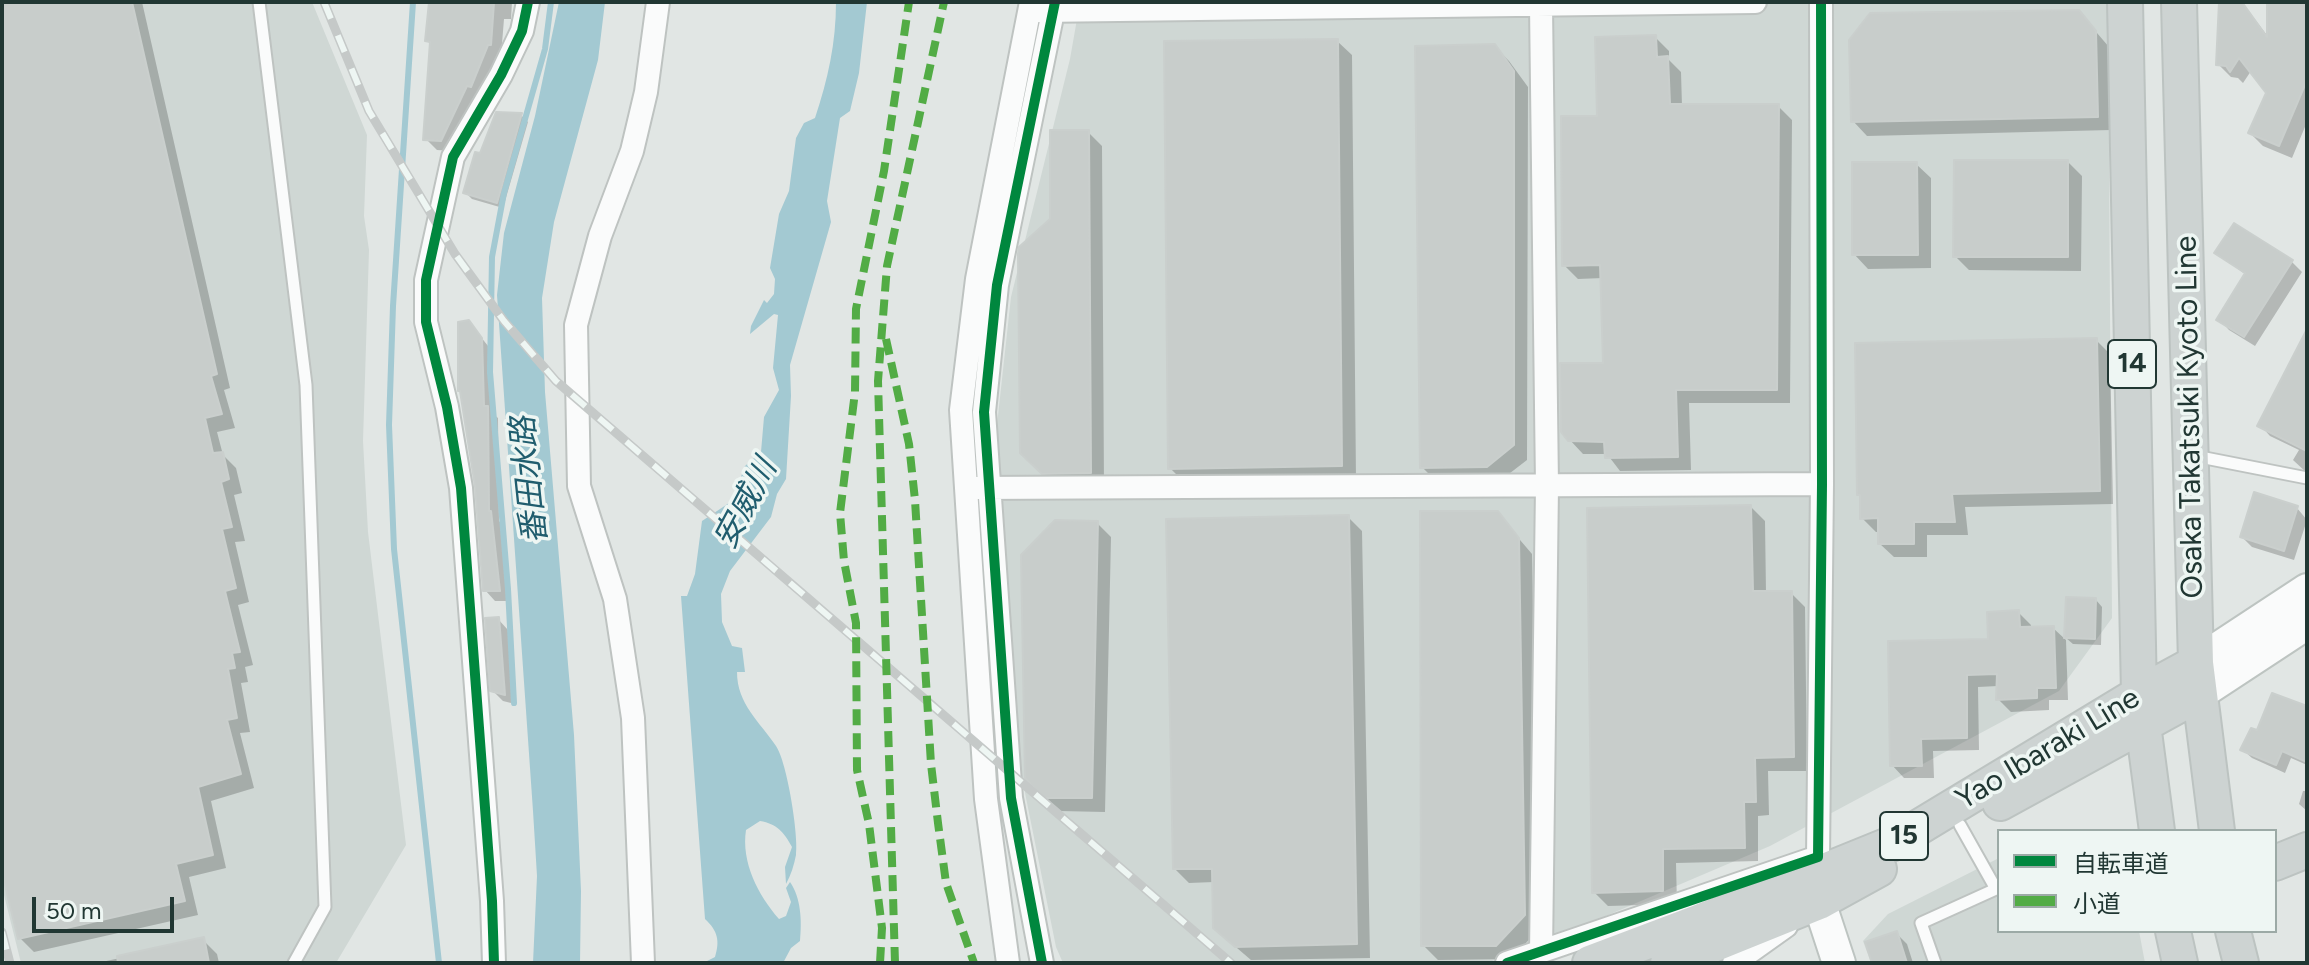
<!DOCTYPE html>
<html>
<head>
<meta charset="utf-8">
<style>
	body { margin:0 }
	#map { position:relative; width:2309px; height:965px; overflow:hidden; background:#e1e6e4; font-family:Figtree,"Noto Sans JP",sans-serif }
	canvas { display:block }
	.frame { position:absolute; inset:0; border:4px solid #213733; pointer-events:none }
	.legend { position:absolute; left:1997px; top:829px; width:280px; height:104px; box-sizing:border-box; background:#eef6f3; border:2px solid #9caaa6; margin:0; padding:10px 14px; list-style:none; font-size:24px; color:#213733 }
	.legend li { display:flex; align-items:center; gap:16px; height:40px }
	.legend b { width:40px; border:2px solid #9caaa6 }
	.scale { position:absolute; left:32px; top:897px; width:142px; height:36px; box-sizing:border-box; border:4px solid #213733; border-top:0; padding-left:10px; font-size:24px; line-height:28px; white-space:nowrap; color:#213733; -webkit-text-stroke:6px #eef6f3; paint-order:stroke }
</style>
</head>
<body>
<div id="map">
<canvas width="2309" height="965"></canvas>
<div class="frame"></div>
<ul class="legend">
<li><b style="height:10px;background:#00873e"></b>自転車道</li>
<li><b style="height:10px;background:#52ac45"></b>小道</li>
</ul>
<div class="scale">50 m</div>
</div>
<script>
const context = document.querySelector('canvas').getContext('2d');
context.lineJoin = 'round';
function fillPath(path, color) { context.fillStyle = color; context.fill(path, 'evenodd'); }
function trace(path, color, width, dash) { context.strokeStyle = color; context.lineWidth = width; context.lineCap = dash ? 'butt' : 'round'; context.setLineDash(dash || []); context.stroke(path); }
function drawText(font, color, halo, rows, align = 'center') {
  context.font = font + ' Figtree,"Noto Sans JP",sans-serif'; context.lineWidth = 7; context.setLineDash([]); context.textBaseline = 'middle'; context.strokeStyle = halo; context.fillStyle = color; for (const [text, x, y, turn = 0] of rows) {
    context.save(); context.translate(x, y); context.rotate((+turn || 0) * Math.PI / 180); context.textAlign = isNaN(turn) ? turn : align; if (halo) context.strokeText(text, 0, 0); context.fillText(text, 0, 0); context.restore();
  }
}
fillPath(new Path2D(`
	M2 2H312L367 135 364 216 369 250 363 441 368 532 406 845 336 963H21L2 887Z
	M1080 2H2108L2112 618 2059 691 1770 846 1519 953 1485 963H1063L1056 947 1018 758 996 434 1011 297 1070 59Z
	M1999 858V931H2139L2145 963H1871L1863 941 1888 914Z`), '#cfd7d4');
fillPath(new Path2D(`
	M559 2H605L598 60 554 222 542 298 545 392 574 735 581 891 580 963H533L537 876 533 811 497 295 504 233 535 116Z
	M836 2H867L859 73 850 111 840 118 827 201 831 222 790 365 791 396 786 479 777 494 771 517 730 571 721 594 722 622 732 646 742 648 745 672H737C737 704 760 722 776 746 787 762 799 836 796 855 794 865 791 875 786 884L785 867 792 847C784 832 777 824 760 821L746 830C741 862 758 895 779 919L786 916 791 902 786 888 790 882C801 898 802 920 800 941L791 948 783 963H703L715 957C720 941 718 931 705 919L681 596H687L695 574 702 521 732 501 745 466 761 452 764 417 779 390 773 368 778 315 774 314 750 334 751 326 764 300 767 303 774 294 775 279 770 268 779 214 789 191 796 138 804 123 815 118C828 79 836 43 836 2Z`), '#a3c9d2');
fillPath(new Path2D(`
	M2 2H142L230 388 224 390 235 428 217 432 223 455 236 468 242 493 234 495 245 541 235 542 249 602 238 605 253 665 245 667 248 682 241 683 250 732 240 733 254 788 211 801 226 868 189 877 198 915 34 952 20 938 2 865Z
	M430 2H512L511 19H504L501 56 452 151 437 150 426 139 431 44 427 41Z
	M2224 2H2242L2269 38V2H2307V122L2292 158 2263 146 2250 133 2268 93 2251 71 2243 83 2238 78 2231 77 2218 64Z
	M2079 12 2109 47 2111 130 1867 136 1853 121Z
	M1656 38 1669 51V60L1681 72 1682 106H1778L1792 120 1790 403H1689L1691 470 1620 471 1607 454H1583L1569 439 1605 365 1603 278 1578 279 1564 265 1599 118Z
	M1337 41 1352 55 1356 480 1184 482 1170 468Z
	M1494 46 1509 61 1528 87 1527 460 1501 480 1436 481 1422 467Z
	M521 115 528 122 503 208 472 199 466 193 481 156Z
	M1088 132 1102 146 1104 487H1058L1022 452 1052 220Z
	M2068 162 2082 176 2081 271 1969 270 1955 256Z
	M1916 164 1931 178V268L1868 269 1854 254Z
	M2217 253 2291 261 2302 272 2255 346 2229 330 2219 319 2246 275Z
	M469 322 492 351 493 414 498 418 499 521 501 523 510 601H495L485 590Z
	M2307 334V473L2293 460 2299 450 2270 436 2260 425Z
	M2096 340 2110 354 2113 504 1965 507 1968 535H1927V557H1894L1880 544V532H1876L1862 518V497L1859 495Z
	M1751 507 1765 521 1766 593H1791L1805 607 1807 771H1768L1769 815 1758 816V861L1676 863 1677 904 1608 906 1594 892Z
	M2297 508 2307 520 2294 560 2252 547 2242 537Z
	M1497 513 1532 554 1539 929 1511 959 1438 960 1423 945Z
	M1348 517 1362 531 1370 958 1251 960 1230 942 1214 882 1189 883 1175 869Z
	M1097 523 1111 537 1105 812 1059 811 1045 796Z
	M2096 600 2102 607 2101 645 2073 644 2066 638Z
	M2018 612 2031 625V629L2053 628 2066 640 2068 700H2049V710L2011 712 1998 699V686L1978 687 1979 750 1933 751 1934 778H1904L1892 765 1990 641Z
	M498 619 508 630 515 704 503 701 492 690Z
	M2307 709V765L2291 758 2285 773 2252 758 2243 750 2258 733Z
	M2303 791H2307V811L2299 804Z
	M1897 934 1907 944 1913 963H1874Z
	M203 940 217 954 219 963H97Z`), '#0003');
trace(new Path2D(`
	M413 2 393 306 389 425 394 549 439 963
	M514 703 508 589 490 372 492 257 504 193 545 49 551 2`), '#a3c9d2', 6);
const building = new Path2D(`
	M2 2H132L217 374 211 376 222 414 205 418 213 453 223 452 229 479 221 482 232 527 222 529 236 588 225 591 240 652 232 653 235 668 228 669 237 718 227 720 241 774 198 787 213 855 176 864 185 901 18 939 2 873Z
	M429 2H494L491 45H488L471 87 467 86 441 141 423 140 430 42 425 41Z
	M2219 2H2242L2267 37V2H2307V80L2279 146 2248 133 2266 93 2239 58 2230 72 2226 66 2216 65Z
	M2079 10 2096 31 2098 117 1851 122 1849 40 1870 13Z
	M1656 35 1657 57 1668 56 1670 104H1779L1777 390H1676L1678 457 1605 458 1604 442 1568 441 1561 432 1560 363H1603L1600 265 1562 266 1561 116H1597L1595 37Z
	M1338 39 1342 466 1168 469 1164 41Z
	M1495 44 1514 71V445L1487 467 1420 468 1415 46Z
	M496 112 522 113 497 203 463 193 475 152 480 153Z
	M1050 130H1089L1091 473 1042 474 1020 453 1018 254 1019 247 1050 219Z
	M1954 160H2068V257H1953Z
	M1852 162H1917L1918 255H1852Z
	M2234 223 2293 260 2244 337 2216 320 2245 273 2214 253Z
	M469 320 482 338 484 406H488L489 511H491L500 591H483L475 486 460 391H458V322Z
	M2307 329V451L2257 426Z
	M2097 338 2100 491 1952 494 1955 522H1914V544H1878V518L1860 519V495H1857L1855 343Z
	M2254 492 2298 506 2284 551 2240 537Z
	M1751 505 1753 591H1792L1794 757 1755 758 1756 802H1744L1745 848 1663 849V891L1592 893 1587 508Z
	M1420 511H1498L1519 538 1525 915 1496 946H1421Z
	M1349 515 1357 944 1235 947 1213 928 1212 869H1173L1166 519Z
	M1055 520 1098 521 1092 798H1043L1025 778 1021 555Z
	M2066 597 2096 598 2095 639 2064 638Z
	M2019 610 2020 627 2054 626 2056 688H2037V698L1996 700 1997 674 1967 675V738L1921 739 1922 766H1890L1888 641 1988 639 1987 612Z
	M499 617 505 695 490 691 485 618Z
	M2272 693 2307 706V762L2282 751 2276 765 2240 750 2251 728 2257 730Z
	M1897 931 1907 963H1872L1865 942Z
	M204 937 209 963H118L117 956Z`);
fillPath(building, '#c8cdcb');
trace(building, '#cacfcd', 2);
const lane = new Path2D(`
	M259 2 306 385 325 907 294 963
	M2195 456 2307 478
	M1935 963 1921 923 1996 889 1960 825`);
const street = new Path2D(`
	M1039 11 1755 2
	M975 488 1822 484
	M1541 952 1547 486 1541 6
	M494 963 492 901 461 488 447 407 426 322V280L453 157 501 75 522 31 528 2
	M643 963 633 718 615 599 579 486 576 325 600 236 632 151 646 92 658 2
	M1008 963 986 799 961 410 977 279 1031 2
	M1042 963 1011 798 984 412 997 285 1055 2
	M1507 963 1818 857 1822 484 1821 2
	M1734 963 1786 926`);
const secondary = new Path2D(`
	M2196 663 2307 590
	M2199 694 2307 623
	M1819 902 1839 963`);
const primary = new Path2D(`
	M2125 2 2139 694 2157 831
	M2179 2 2196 663 2217 831
	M2000 803 2199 694
	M2275 863 2307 850
	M2173 931 2180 963
	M2233 931 2241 963
	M1590 963 1696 923 1891 844 2139 694 2196 663
	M1668 963 1819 902 1879 869`);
trace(lane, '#bec3c1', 15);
trace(street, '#bec3c1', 26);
trace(secondary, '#bdc4c1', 36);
trace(primary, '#bcc3c1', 38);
trace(lane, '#fafbfb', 11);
trace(street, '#fafbfb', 22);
trace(secondary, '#fafbfb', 32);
trace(primary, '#cdd3d2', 34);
const rail = new Path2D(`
	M324 2 369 111 455 254 504 321 556 381 1231 963
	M2 932 10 963`);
trace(rail, '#c5c9c8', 9);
trace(rail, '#eef6f3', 6, [18]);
trace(new Path2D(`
	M886 339 909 444 915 500 931 764 938 823 946 883 974 963
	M880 963 882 928 869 824 857 770 856 623 844 561 840 513 855 392 856 309 884 171 909 2
	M895 963 878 381 887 266 944 2`), '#52ac45', 8, [16, 8]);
trace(new Path2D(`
	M494 963 492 901 461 488 447 407 426 322V280L453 157 501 75 522 31 528 2
	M1042 963 1011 798 984 412 997 285 1055 2
	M1507 963 1818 857 1822 484 1821 2`), '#00873e', 10);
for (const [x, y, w] of [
	[2132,364,48],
	[1904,836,48]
]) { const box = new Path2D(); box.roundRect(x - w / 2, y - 24, w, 48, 6); context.fillStyle = '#eef6f3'; context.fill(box); trace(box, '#213733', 2); }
drawText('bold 28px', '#213733', null, [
	["14",2132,364],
	["15",1904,836]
]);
drawText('30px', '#213733', '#eef6f3', [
	["Osaka Takatsuki Kyoto Line",2190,417,-91],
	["Yao Ibaraki Line",2048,749,-31]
]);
drawText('italic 32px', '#205d6e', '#eef6f3', [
	["番田水路",530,480,-96],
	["安威川",746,504,-62]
]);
</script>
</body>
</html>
